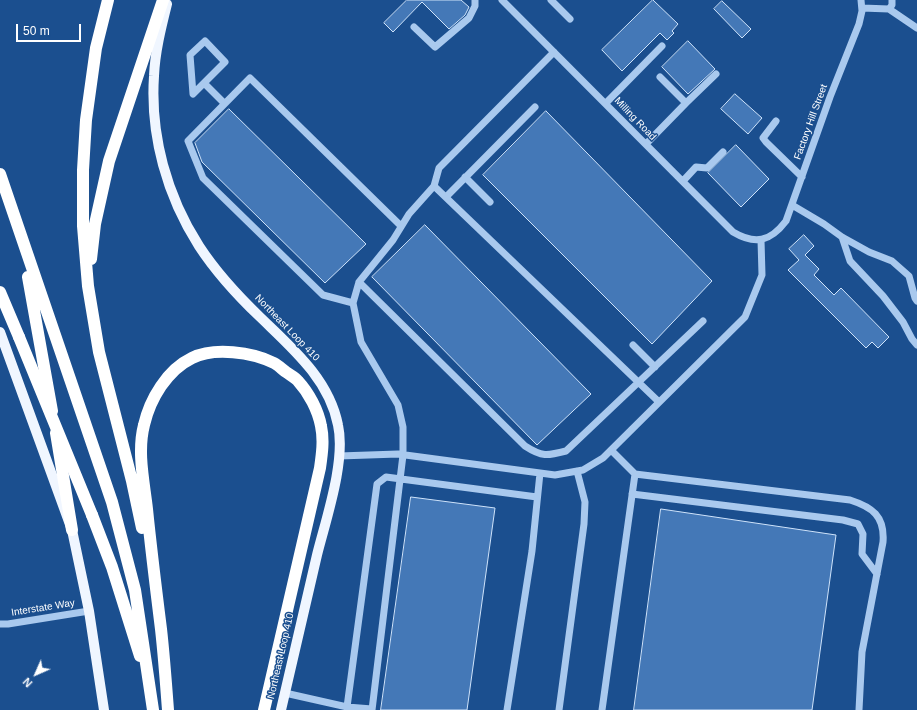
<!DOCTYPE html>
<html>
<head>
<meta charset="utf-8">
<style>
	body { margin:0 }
	#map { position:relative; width:917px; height:710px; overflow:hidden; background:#1b4f8f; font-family:Helvetica,sans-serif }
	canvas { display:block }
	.north { position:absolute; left:16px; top:654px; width:40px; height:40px; -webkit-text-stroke:3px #1b4f8f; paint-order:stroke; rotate:225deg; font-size:11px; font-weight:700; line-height:16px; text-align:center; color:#fff }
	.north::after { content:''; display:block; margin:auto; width:14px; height:18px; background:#fff; clip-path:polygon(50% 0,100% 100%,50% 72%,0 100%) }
	.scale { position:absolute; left:16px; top:24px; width:65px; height:18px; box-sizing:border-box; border:2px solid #fff; border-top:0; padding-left:5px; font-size:12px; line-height:14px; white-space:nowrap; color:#fff; -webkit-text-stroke:3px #1b4f8f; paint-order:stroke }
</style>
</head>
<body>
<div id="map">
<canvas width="917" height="710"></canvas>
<div class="north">N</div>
<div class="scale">50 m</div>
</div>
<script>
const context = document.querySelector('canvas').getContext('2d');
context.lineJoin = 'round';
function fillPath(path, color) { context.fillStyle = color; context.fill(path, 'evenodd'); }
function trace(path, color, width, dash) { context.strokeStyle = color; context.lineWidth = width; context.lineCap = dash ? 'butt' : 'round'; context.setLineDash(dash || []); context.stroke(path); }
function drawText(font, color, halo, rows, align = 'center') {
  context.font = font + ' Helvetica,sans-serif'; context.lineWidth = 3; context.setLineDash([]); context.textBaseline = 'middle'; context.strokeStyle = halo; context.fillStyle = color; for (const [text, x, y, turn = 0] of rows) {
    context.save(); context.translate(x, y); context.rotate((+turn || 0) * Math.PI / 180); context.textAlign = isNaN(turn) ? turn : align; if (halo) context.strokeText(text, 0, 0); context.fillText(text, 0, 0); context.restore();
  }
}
const building = new Path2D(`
	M407 0H461L469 7 465 15 449 29 422 2 393 32 384 23Z
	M653 0 678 24 672 31 674 33 667 40 660 33 622 71 602 50Z
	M722 1 751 29 742 38 714 9Z
	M688 41 715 69 688 94 662 67Z
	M735 94 762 118 748 134 721 109Z
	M229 109 366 244 325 283 202 162 195 143Z
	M546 111 712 281 652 344 483 175Z
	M736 145 769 179 741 207 708 173Z
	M425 225 591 394 537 445 372 277Z
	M804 235 814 246 805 255 819 269 814 275 834 295 841 288 889 337 878 348 872 342 866 348 788 270 799 260 789 249Z
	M411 497 495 508 467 710H381Z
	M661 509 836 535 812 710H634Z`);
fillPath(building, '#4478b7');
trace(building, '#cfe3fa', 1);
trace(new Path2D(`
	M502 0 733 232C755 245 770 242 786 221L830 97 859 24 862 11 861 0
	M551 0 570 19
	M862 8 889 9 892 5V0
	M889 9 917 28
	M414 27 435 47 469 18 475 6V0
	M204 83 193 94 190 55 205 41 225 62 204 83 224 103
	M606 103 662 46
	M686 103 716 74
	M776 121 763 138 766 142 802 177
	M646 144 686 103 660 77
	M465 177 490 202
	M683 181 696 167 707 168 723 152
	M434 186 439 168 554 52
	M446 197 535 107
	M792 205 824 224 842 237 869 252 892 261 909 276 915 298 917 301
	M842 237 850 261 883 296 903 322 912 339 917 345
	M359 282 525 446C542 457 547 456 566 451L703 321
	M353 303 323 295 203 178 188 141 250 78 401 226
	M633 345 655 367
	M611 450 635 474 850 500C872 507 885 516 883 542L862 652 859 710
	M339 456 398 454 555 475 583 470 603 458 745 317 762 275 761 240
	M632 494 843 520 858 524 863 534 862 554 877 574
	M0 624H8L89 611
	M285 693 347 707V710
	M372 709 347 707 377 484 386 477 537 497
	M372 710 403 455V427L398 405 361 342 353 303 359 282 393 240 409 214 434 186 659 402
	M507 710 532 551 540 473
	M559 710 584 524 585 502 577 471
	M602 710 635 474`), '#a9c9ee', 7);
trace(new Path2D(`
	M167 4C161 28 155 52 154 76 150 136 167 196 199 246 216 272 238 296 260 317 292 348 329 379 338 425 346 461 326 519 317 555 305 606 293 658 281 710
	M0 332 72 530 89 611 104 710`), '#f0f6ff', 10);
trace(new Path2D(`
	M108 0 96 48 86 120 83 170V226L88 286 99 352 132 481 142 528
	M0 174 112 502 135 590 153 710
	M91 259 95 224 109 161 163 0
	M28 277 52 411
	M0 292 19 337
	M56 433 72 530
	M92 515 112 567 140 656
	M168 710C166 683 164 656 161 629 156 589 151 549 147 509 144 482 137 452 144 425 150 399 167 370 192 358 214 347 252 352 274 363 278 365 282 369 286 372 290 375 295 377 298 381 309 393 318 410 321 426 324 440 322 454 320 468L264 710`), '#fff', 12);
trace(new Path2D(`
	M19 337 92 515`), '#fff', 12);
drawText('10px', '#fff', '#1b4f8f', [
	["Milling Road",635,119,46],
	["Factory Hill Street",811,122,-70],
	["Northeast Loop 410",287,328,46],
	["Interstate Way",43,608,-9],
	["Northeast Loop 410",281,656,-77]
]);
</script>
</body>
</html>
